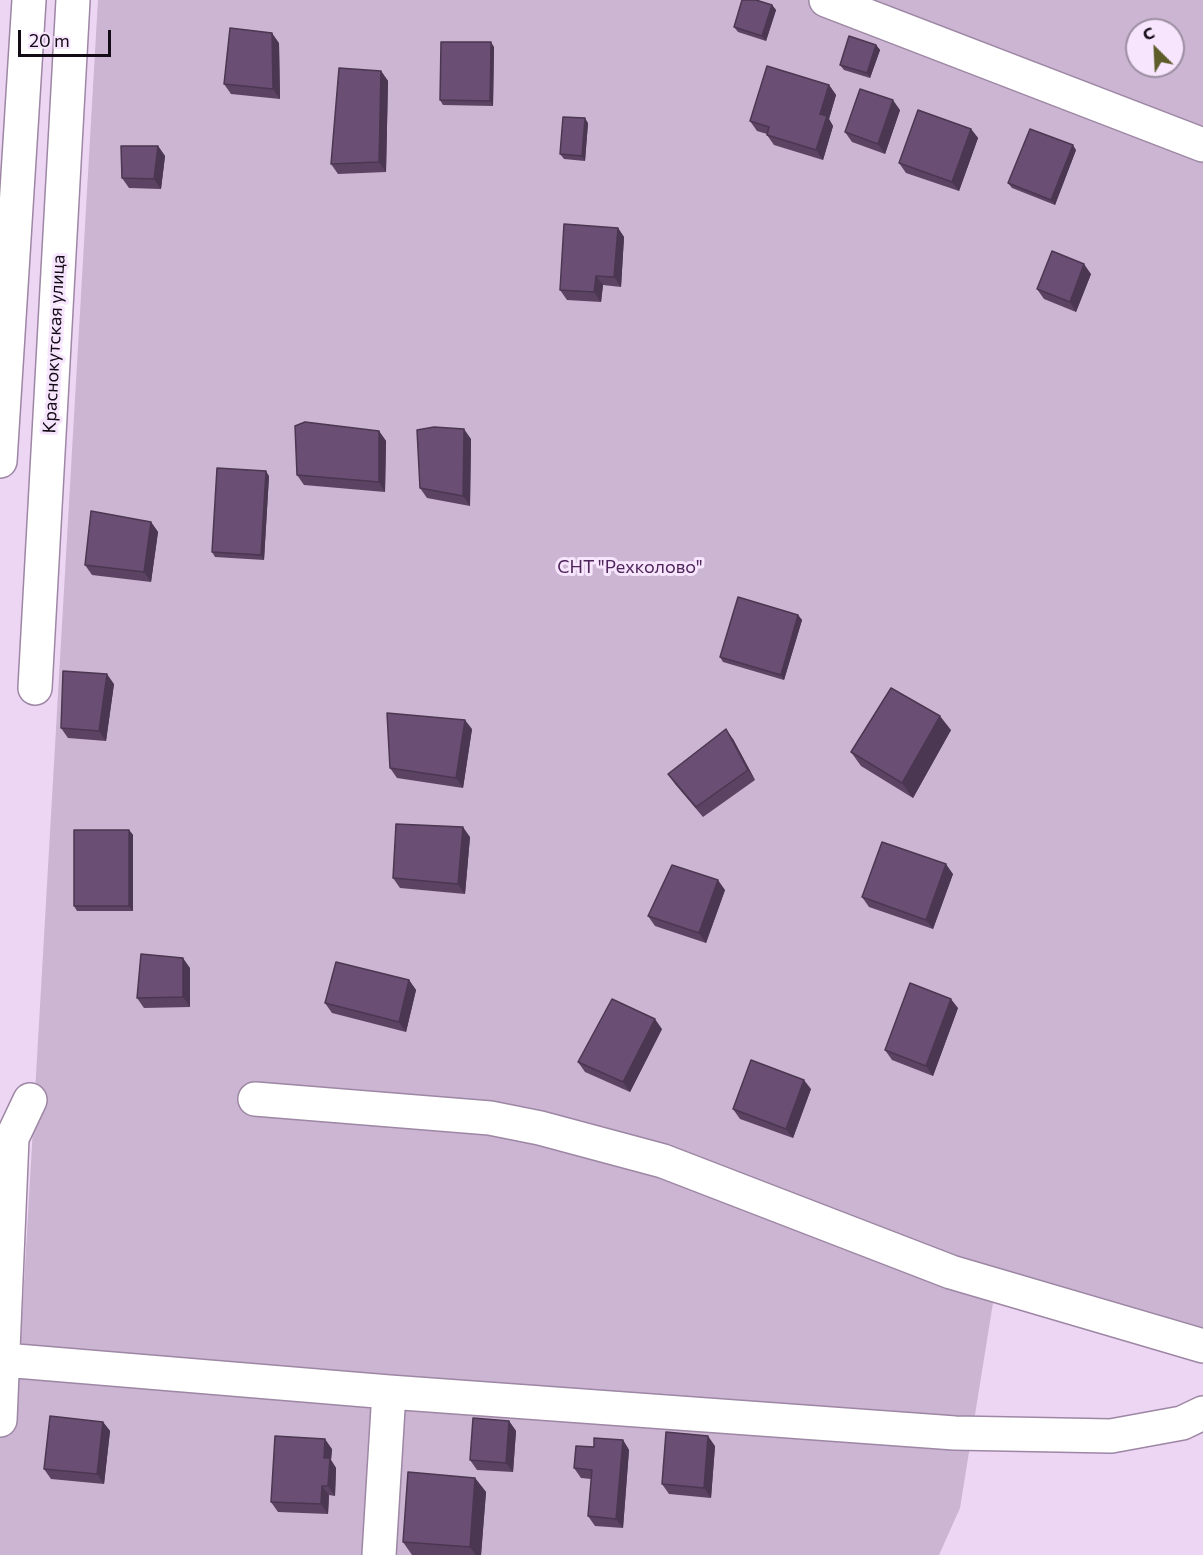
<!DOCTYPE html>
<html>
<head>
<meta charset="utf-8">
<style>
	body { margin:0 }
	#map { position:relative; width:1203px; height:1555px; overflow:hidden; background:#edd6f4; font-family:Commissioner,sans-serif }
	canvas { display:block }
	.north { position:absolute; left:1125px; top:18px; width:60px; height:60px; box-sizing:border-box; background:#f7e5fe; border:2px solid #9c8ea1; border-radius:50%; rotate:336deg; font-size:16px; font-weight:700; line-height:24px; text-align:center; color:#130b15 }
	.north::after { content:''; display:block; margin:auto; width:21px; height:27px; background:#5e5d2a; clip-path:polygon(50% 0,100% 100%,50% 72%,0 100%) }
	.scale { position:absolute; left:18px; top:30px; width:93px; height:27px; box-sizing:border-box; border:3px solid #130b15; border-top:0; padding-left:8px; font-size:18px; line-height:21px; white-space:nowrap; color:#130b15; -webkit-text-stroke:4px #f7e5fe; paint-order:stroke }
</style>
</head>
<body>
<div id="map">
<canvas width="1203" height="1555"></canvas>
<div class="north">С</div>
<div class="scale">20 m</div>
</div>
<script>
const context = document.querySelector('canvas').getContext('2d');
context.lineJoin = 'round';
function fillPath(path, color) { context.fillStyle = color; context.fill(path, 'evenodd'); }
function trace(path, color, width, dash) { context.strokeStyle = color; context.lineWidth = width; context.lineCap = dash ? 'butt' : 'round'; context.setLineDash(dash || []); context.stroke(path); }
function drawText(font, color, halo, rows, align = 'center') {
  context.font = font + ' Commissioner,sans-serif'; context.lineWidth = 6; context.setLineDash([]); context.textBaseline = 'middle'; context.strokeStyle = halo; context.fillStyle = color; for (const [text, x, y, turn = 0] of rows) {
    context.save(); context.translate(x, y); context.rotate((+turn || 0) * Math.PI / 180); context.textAlign = isNaN(turn) ? turn : align; if (halo) context.strokeText(text, 0, 0); context.fillText(text, 0, 0); context.restore();
  }
}
fillPath(new Path2D(`
	M98 0H1203V1353L997 1278 960 1508 939 1555H0V1371L19 1370ZM1137 30H1173V66H1137Z`), '#cbb5d2');
const minor = new Path2D(`
	M826 0 1203 145
	M0 461 29 0
	M35 688 73 0
	M255 1099 490 1118 540 1128 663 1161 951 1272 1203 1346
	M4 1360 389 1392 955 1433 1111 1436 1182 1423 1203 1413
	M0 1420 12 1138 30 1100
	M379 1555 389 1392`);
trace(minor, '#9d87a4', 36);
trace(minor, '#fff', 33);
fillPath(new Path2D(`
	M772 5 776 10 766 41 738 32 734 27Z
	M279 43 280 99 231 94 224 84Z
	M876 45 880 50 870 78 844 70 840 65Z
	M494 47 493 106 443 105 440 100Z
	M381 71 388 81 386 172 338 174 331 164Z
	M829 85 836 95 829 119 833 126 823 160 774 145 767 135V134L757 131 750 121Z
	M900 110 885 154 852 142 845 132Z
	M588 123 585 161 564 159 560 154Z
	M971 129 978 138 959 191 906 173 899 163Z
	M158 146 165 156 161 189 129 188 122 178Z
	M1076 150 1055 205 1012 188 1008 183Z
	M618 228 624 237 621 287 603 285 601 302 567 300 560 290Z
	M1091 274 1076 312 1044 299 1037 289Z
	M379 431 386 441 385 492 304 485 297 475Z
	M471 439 470 506 427 498 420 488Z
	M269 476 264 560 215 557 212 552Z
	M151 522 158 532 151 582 92 575 85 565Z
	M798 615 802 620 784 680 723 662 720 657Z
	M114 684 106 741 68 738 61 728Z
	M472 729 463 788 397 778 390 768Z
	M951 730 913 798 861 766 851 752Z
	M733 739 755 780 703 817 675 784 668 774Z
	M129 830 133 835V911H77L74 906Z
	M470 837 465 894 400 888 393 878Z
	M953 874 933 929 869 907 862 897Z
	M725 890 706 943 655 926 648 916Z
	M190 968V1007L144 1008 137 998Z
	M409 980 416 990 406 1032 332 1013 325 1003Z
	M958 1008 933 1076 892 1060 885 1050Z
	M662 1029 630 1092 585 1072 578 1062Z
	M811 1089 793 1138 740 1119 733 1109Z
	M509 1421 516 1431 513 1472 477 1470 470 1460Z
	M103 1422 110 1431 104 1484 51 1479 44 1469Z
	M623 1440 629 1450 623 1528 595 1526 588 1516 591 1479 581 1478 574 1468 594 1447Z
	M715 1446 711 1498 669 1494 662 1484Z
	M332 1449 331 1460 336 1468 335 1496 329 1495 328 1514 278 1512 271 1502Z
	M475 1478 486 1492 481 1555H412L403 1542Z`), '#5c4364');
fillPath(new Path2D(`
	M772 5 776 10 766 41 762 36Z
	M272 33 279 43 280 99 273 89Z
	M491 42 494 47 493 106 490 101Z
	M876 45 880 50 870 78 867 73Z
	M381 71 388 81 386 172 379 162Z
	M829 85 836 95 829 119 833 126 823 160 816 150 820 114Z
	M893 100 900 110 885 154 878 144Z
	M585 118 588 123 585 161 582 156Z
	M971 129 978 138 959 191 952 182Z
	M1073 145 1076 150 1055 205 1051 200Z
	M158 146 165 156 161 189 154 179Z
	M618 228 624 237 621 287 614 277Z
	M1084 264 1091 274 1076 312 1070 302Z
	M596 276 603 285 601 302 594 292Z
	M464 429 471 439 470 506 463 496Z
	M379 431 386 441 385 492 379 482Z
	M266 471 269 476 264 560 261 555Z
	M151 522 158 532 151 582 144 572Z
	M798 615 802 620 784 680 781 675Z
	M107 674 114 684 106 741 99 731Z
	M940 716 951 730 913 798 902 783Z
	M465 720 472 729 463 788 456 778Z
	M726 729 733 739 755 780 748 770Z
	M463 827 470 837 465 894 458 884Z
	M129 830 133 835V911L129 906Z
	M946 864 953 874 933 929 926 920Z
	M718 880 725 890 706 943 699 933Z
	M183 958 190 968V1007L183 997Z
	M409 980 416 990 406 1032 399 1022Z
	M951 999 958 1008 933 1076 926 1066Z
	M655 1019 662 1029 630 1092 623 1082Z
	M804 1080 811 1089 793 1138 786 1129Z
	M509 1421 516 1431 513 1472 506 1463Z
	M103 1422 110 1431 104 1484 97 1474Z
	M708 1436 715 1446 711 1498 704 1488Z
	M325 1439 332 1449 331 1460 336 1468 335 1496 328 1486 324 1458Z
	M623 1440 629 1450 623 1528 616 1519Z
	M475 1478 486 1492 481 1555H476L470 1547Z
	M322 1486 329 1495 328 1514 321 1504Z`), '#4b3751');
const building = new Path2D(`
	M742 0H756L772 5 762 36 734 27Z
	M230 28 272 33 273 89 224 84Z
	M849 36 876 45 867 73 840 65Z
	M441 42H491L490 101 440 100Z
	M767 66 829 85 820 114 827 116 816 150 767 135 769 127 750 121Z
	M339 68 381 71 379 162 331 164Z
	M860 89 893 100 878 144 845 132Z
	M918 110 971 129 952 182 899 163Z
	M563 117 585 118 582 156 560 154Z
	M1030 129 1073 145 1051 200 1008 183Z
	M121 146H158L154 179 122 178Z
	M564 224 618 228 614 277 596 276 594 292 560 290Z
	M1052 251 1084 264 1070 302 1037 289Z
	M305 422 379 431V482L297 475 295 426Z
	M434 427 464 429 463 496 420 488 417 430Z
	M217 468 266 471 261 555 212 552Z
	M91 511 151 522 144 572 85 565Z
	M738 597 798 615 781 675 720 657Z
	M63 671 107 674 99 731 61 728Z
	M891 688 940 716 902 783 851 752Z
	M387 713 465 720 456 778 390 768Z
	M726 729 748 770 696 807 668 774Z
	M396 824 463 827 458 884 393 878Z
	M74 830H129V906H74Z
	M882 842 946 864 926 920 862 897Z
	M672 865 718 880 699 933 648 916Z
	M141 954 183 958V997L137 998Z
	M336 962 409 980 399 1022 325 1003Z
	M910 983 951 999 926 1066 885 1050Z
	M612 999 655 1019 623 1082 578 1062Z
	M751 1060 804 1080 786 1129 733 1109Z
	M50 1416 103 1422 97 1474 44 1469Z
	M473 1418 509 1421 506 1463 470 1460Z
	M666 1432 708 1436 704 1488 662 1484Z
	M275 1436 325 1439 324 1458H330L328 1486H322L321 1504 271 1502Z
	M594 1438 623 1440 616 1519 588 1516 592 1470 574 1468 576 1446 594 1447Z
	M408 1472 475 1478 470 1547 403 1542Z`);
fillPath(building, '#6b4e74');
trace(building, '#4b3751', 1.5);
drawText('18px', '#130b15', '#f7e5fe', [
	["Краснокутская улица",54,344,-87]
]);
drawText('18px', '#4e255a', '#f7e5fe', [
	["СНТ \"Рехколово\"",630,567]
]);
</script>
</body>
</html>
